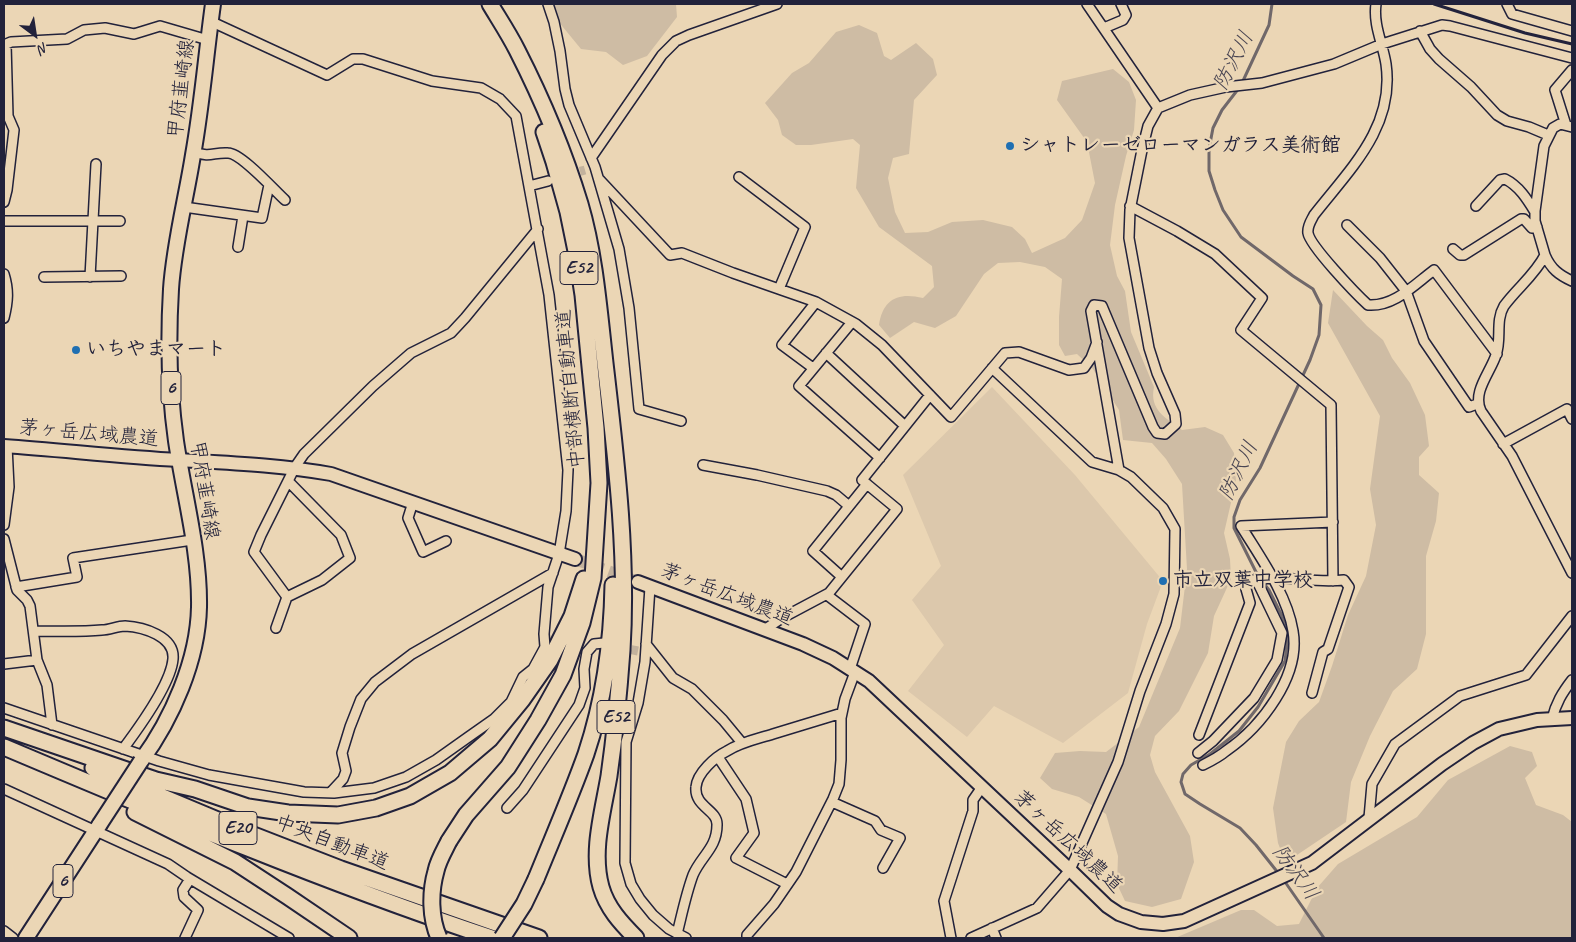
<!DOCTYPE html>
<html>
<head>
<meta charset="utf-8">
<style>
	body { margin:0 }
	#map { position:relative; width:1576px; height:942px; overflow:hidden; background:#ebd6b5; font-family:Caveat,sans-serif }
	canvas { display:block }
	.frame { position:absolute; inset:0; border:5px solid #22223b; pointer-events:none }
	.north { position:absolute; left:10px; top:10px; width:50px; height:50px; -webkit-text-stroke:4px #ebd6b5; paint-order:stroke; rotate:149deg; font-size:14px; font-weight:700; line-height:20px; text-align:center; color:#22223b }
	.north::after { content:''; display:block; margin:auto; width:18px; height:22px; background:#22223b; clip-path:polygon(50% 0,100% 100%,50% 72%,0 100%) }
</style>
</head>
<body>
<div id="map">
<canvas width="1576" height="942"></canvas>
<div class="frame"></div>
<div class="north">N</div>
</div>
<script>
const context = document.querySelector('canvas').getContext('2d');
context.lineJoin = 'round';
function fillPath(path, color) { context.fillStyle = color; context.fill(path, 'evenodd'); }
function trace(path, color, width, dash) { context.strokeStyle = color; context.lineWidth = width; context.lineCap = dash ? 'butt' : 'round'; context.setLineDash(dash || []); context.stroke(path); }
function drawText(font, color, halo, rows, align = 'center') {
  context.font = font + ' Caveat,"Klee One",sans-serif'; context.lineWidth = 4.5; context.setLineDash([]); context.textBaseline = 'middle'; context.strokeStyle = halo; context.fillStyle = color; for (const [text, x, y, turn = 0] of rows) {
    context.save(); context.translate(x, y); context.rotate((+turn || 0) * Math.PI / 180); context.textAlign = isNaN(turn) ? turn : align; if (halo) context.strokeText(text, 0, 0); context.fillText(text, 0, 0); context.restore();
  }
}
fillPath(new Path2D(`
	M992 387 1075 475 1163 581 1147 624 1128 693 1063 743 994 706 967 737 908 691 944 645 912 600 941 566 903 475Z`), '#dcc8ac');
fillPath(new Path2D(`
	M544 4H676L677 17 647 56 623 65 606 52 581 49Z
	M859 25 877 33 884 56 891 60 916 43 933 59 937 75 914 100 909 154 893 158 888 178 895 212 905 233 928 232 952 222 983 220 1012 227 1025 239 1032 253 1065 238 1082 220 1095 183 1087 142 1057 100 1062 81 1113 69 1129 82 1136 100 1134 130 1126 156 1115 205 1110 245 1117 276 1125 291 1131 332 1154 387C1149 410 1166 418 1182 430L1205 427 1223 435 1234 453 1236 481 1224 533 1230 559 1231 579 1214 616 1208 653 1179 711 1155 736 1150 755 1155 772 1190 836 1194 862 1181 899 1152 907 1125 901 1117 884 1118 856 1106 814 1079 797 1052 789 1040 778 1055 753 1080 751 1106 752 1139 727 1180 628 1187 569 1182 484 1166 459 1152 443 1123 440 1119 410 1093 369 1077 354 1065 356 1059 345V317L1062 279 1045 267 1020 262 998 263 984 274 956 316 935 328 914 322 890 338 879 325C883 299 898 292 923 298L934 287 932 266 879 227 856 188 860 145 853 139 811 145H796L782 135 778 120 765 103 792 73 809 63 836 32Z
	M1333 290 1367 326 1383 340 1392 358 1410 383 1425 415 1429 446 1419 457V475L1439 493 1436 521 1426 556V634L1417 669 1393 691 1370 736 1351 782 1346 822 1294 857 1283 856 1278 843 1273 808 1286 742 1299 721 1319 702 1332 666 1348 615 1366 576 1376 525 1370 489 1380 416 1328 323Z
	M1510 746 1532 752 1537 766 1525 778 1536 805 1563 815 1572 822V938H1175L1241 910H1254L1277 926 1299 924 1317 888 1338 864 1417 817 1448 780Z`), '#cebca4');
trace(new Path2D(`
	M1242 83 1269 25 1272 4
	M1239 88 1222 110 1213 128 1209 149V171L1215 190 1223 210 1241 237 1293 276 1313 289 1321 305 1319 335 1310 360 1260 468 1240 500 1234 517V528L1258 576 1269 590 1282 616 1288 636 1285 661 1258 707 1239 731 1210 754 1191 765 1183 774 1181 782 1185 794 1200 804 1240 828 1256 845 1279 874
	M1283 879 1324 938`), '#70686a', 3);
trace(new Path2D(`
	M567 175 585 170
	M618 647 638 651`), '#c3b29d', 9, [9, 4.5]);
trace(new Path2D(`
	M575 559 638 582`), '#c3b29d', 12, [12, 6]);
const street = new Path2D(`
	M548 4 554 22 560 51 565 89 569 105 595 167 619 249 629 308 639 409 681 421
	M1087 4 1158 108
	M1376 4C1373 25 1383 44 1386 64 1395 127 1350 169 1314 215 1311 221 1307 226 1308 233 1310 246 1356 294 1368 305 1394 307 1414 285 1434 270L1497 354
	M1507 4 1512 14 1572 31
	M1104 28 1123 20 1126 15 1121 4
	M1420 31 1430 49 1439 59 1471 87 1497 115 1507 121 1529 127 1548 135
	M4 45 11 42 67 39 84 30 105 28 134 34 160 26 208 40
	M1566 125 1555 90 1572 70
	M1572 127 1560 124 1553 128 1544 146 1535 211V221L1545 255C1535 275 1517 288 1504 306 1495 321 1502 339 1496 355 1490 373 1472 392 1481 411L1512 456 1572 573
	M194 152C211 158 213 152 228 153 241 153 274 190 285 200
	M591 158 662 55 676 41 689 35 777 4
	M739 177 805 227 779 289
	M599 179 670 255 682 253 733 273 816 302 856 324 882 345 951 417 1005 353 1019 352 1069 370 1084 368 1091 358 1097 342
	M529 186 548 181
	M4 202 7 190 14 130 8 116 6 44
	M1130 206 1177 231 1215 254 1262 298 1241 330 1331 405 1333 581
	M1476 206 1500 180 1505 179C1519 186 1527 199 1535 212
	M184 207 262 218 269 185
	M4 221H120
	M1347 225 1380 258 1406 291 1424 341 1469 407 1477 404
	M238 247 243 216
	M1453 249 1460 255H1464L1521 219H1524L1532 228 1537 227
	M1545 255C1551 269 1559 275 1572 281
	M4 274C9 290 8 302 4 318
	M44 277 121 276
	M90 277 96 164
	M852 322 799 386 880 458
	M826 353 905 426
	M813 368 782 345 816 302
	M1503 444 1567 409 1572 419
	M703 465 757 475 827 491 836 495 849 506
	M1119 470 1091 311 1094 305 1102 306 1153 427 1157 433 1165 434 1176 424 1175 414 1157 373 1149 348 1129 238 1130 210 1142 150 1148 126 1158 108 1190 95 1226 87 1262 83 1334 64 1382 44 1442 25 1450 26 1572 58
	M413 502 408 518 423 552 446 541
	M4 525 9 487 7 446
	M4 539 17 590 27 600 30 606 37 660 47 685 52 725
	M842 577 813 551 867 484
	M16 587 77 577 73 558 192 540
	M650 587 645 662 638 703 626 742 625 863 631 884 640 899 653 915 669 929 686 938
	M827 595 865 624 850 669
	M287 597 322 580 350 558 341 535 288 481
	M276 628 287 597 254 552 261 535 295 467 304 454 373 386 411 353 451 333 465 318 538 229
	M764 630 782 618 829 593 897 509 862 480 930 395
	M34 631C57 631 80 632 102 630 110 630 117 626 125 626 143 627 175 636 173 659 171 683 138 729 123 749
	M646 644 673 678 692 689 723 720 742 743
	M4 664 37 660
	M4 708 159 761 209 775 304 792 334 793 374 788 406 777 436 760 467 738 494 719 511 702 523 677 533 669 545 647 544 634 548 587 559 554 566 511 568 470 549 295 516 116 500 99 481 88 432 81 363 59H353L327 75 210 21
	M1552 719C1556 703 1562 693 1572 680
	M1199 735 1250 603 1246 589 1247 582C1279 573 1312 584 1344 580L1349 587 1328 649 1323 652 1312 693
	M1198 753 1213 741 1254 698 1277 660 1282 633 1256 579
	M718 757 746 799 754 833 736 858 787 884
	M1203 765C1211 761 1219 757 1226 751 1261 727 1301 676 1293 631 1287 594 1260 557 1241 526L1333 522
	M4 789 168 864 187 877 289 938
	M330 793 343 779 346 771 342 753 350 727 361 699 375 682 412 654 553 573
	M832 802 875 821 881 830 900 838 883 868
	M507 808 523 790 579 705 585 688 584 669 587 652 594 644 604 643
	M1369 818 1372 784 1395 744 1460 696 1526 675 1572 616
	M992 928 996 938
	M4 931 13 938
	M677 934C682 914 686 894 693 875 701 856 717 848 717 825 718 810 694 807 696 787 697 773 715 757 727 751 741 742 757 739 773 734 796 727 819 720 842 713
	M185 938 198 910 184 897 183 890 190 879
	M747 938V935L774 904 796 872 833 799 839 784 841 760V718L845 699 855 672
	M951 938 944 901 973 811V800L982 787
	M971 938 1037 908 1070 870 1118 762 1140 691 1166 624 1174 594 1175 529 1163 508 1131 477 1119 470 1092 462 992 368`);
const secondary = new Path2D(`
	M4 446C62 450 121 457 179 460 231 463 281 465 331 474L575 559
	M638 582 803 644 833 658 869 681 1070 870 1107 906 1119 914 1141 922 1163 924 1184 921 1312 863 1442 764 1473 743 1499 729 1537 720 1572 718`);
const primary = new Path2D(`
	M141 761C172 719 198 660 199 607 200 552 184 495 176 441 169 391 168 339 171 289 174 244 186 199 193 155 202 105 206 54 213 4
	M26 938 100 824`);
const highway = new Path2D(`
	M490 4C499 19 509 34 517 50 542 99 564 151 580 204 595 255 599 310 605 363 616 458 628 554 622 650 619 692 615 734 609 776 603 812 591 851 601 887 607 908 621 923 636 938
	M4 728 156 780 195 789 248 807 288 813 338 815 376 808 410 796 450 773 490 739 522 700 550 660 572 616 584 579
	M4 747C165 815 326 883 492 938
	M93 768 251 834 341 869 539 938
	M135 812 235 862 287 896 349 938
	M449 841 466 815 508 767 538 720 563 675 582 623 593 578 599 483 596 428 583 295 577 256 568 212 554 162 544 132
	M536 879C553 837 571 796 586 754 604 700 612 641 613 585`);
trace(street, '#22223b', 12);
trace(secondary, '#22223b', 16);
trace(primary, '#22223b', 18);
trace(highway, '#22223b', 19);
trace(street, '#ebd6b5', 9);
trace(secondary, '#ebd6b5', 12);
trace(primary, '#ebd6b5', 14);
trace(highway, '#ebd6b5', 15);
trace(new Path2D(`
	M1434 4 1525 33 1572 44`), '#22223b', 3);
const primaryBridge = new Path2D(`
	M100 824 141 761`);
const highwayBridge = new Path2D(`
	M439 938C430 918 430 892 436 871 438 861 444 851 449 841
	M502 938 524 904 536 879`);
trace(primaryBridge, '#22223b', 18, []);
trace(highwayBridge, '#22223b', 19, []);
trace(primaryBridge, '#ebd6b5', 14);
trace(highwayBridge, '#ebd6b5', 15);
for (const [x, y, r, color] of [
	[1010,146,5,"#1f6fb2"],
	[76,350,5,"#1f6fb2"],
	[1163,581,5,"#1f6fb2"]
]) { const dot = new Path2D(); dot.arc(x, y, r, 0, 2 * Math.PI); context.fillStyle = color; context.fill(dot); trace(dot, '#ebd6b5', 2); }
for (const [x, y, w] of [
	[579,268,38],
	[171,388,20],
	[616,717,38],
	[238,828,38],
	[63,881,20]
]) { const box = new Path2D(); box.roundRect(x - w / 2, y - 16.5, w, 33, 4); context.fillStyle = '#ebd6b5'; context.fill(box); trace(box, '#22223b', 1); }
drawText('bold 19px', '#22223b', null, [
	["E52",579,268],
	["6",171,388],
	["E52",616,717],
	["E20",238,828],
	["6",63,881]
]);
drawText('20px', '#22223b', '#ebd6b5', [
	["甲府韮崎線",182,89,-83],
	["中部横断自動車道",571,389,-95],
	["茅ヶ岳広域農道",89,434,5],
	["甲府韮崎線",204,490,81],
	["茅ヶ岳広域農道",727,595,21],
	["茅ヶ岳広域農道",1068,842,43],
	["中央自動車道",332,843,21]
]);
drawText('bold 20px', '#22223b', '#ebd6b5', [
	["シャトレーゼローマンガラス美術館",1020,146],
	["いちやまマート",86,350],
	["市立双葉中学校",1173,581]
], 'left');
drawText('italic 21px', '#494552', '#ebd6b5', [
	["防沢川",1234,61,-63],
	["防沢川",1239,471,-64],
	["防沢川",1295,873,54]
]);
</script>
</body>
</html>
